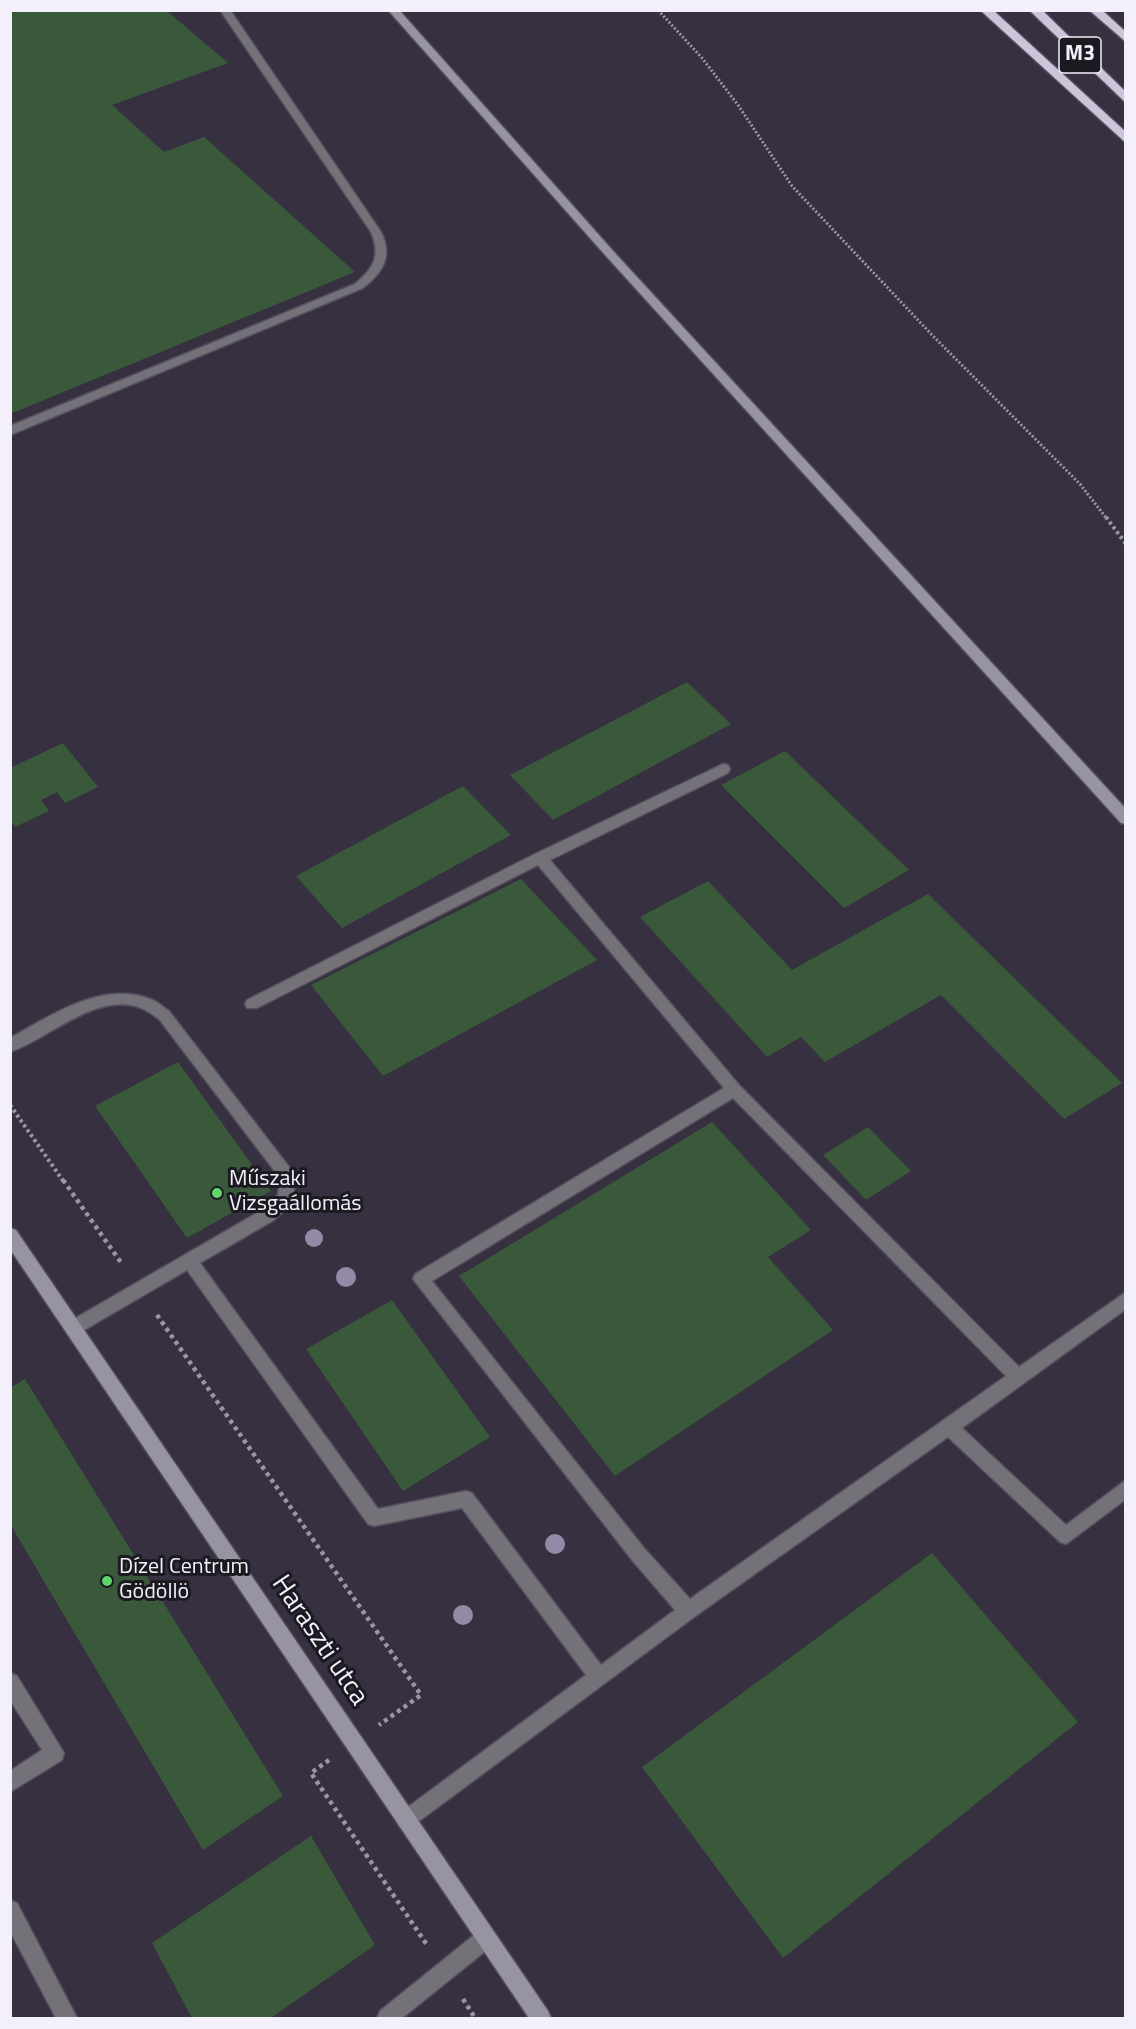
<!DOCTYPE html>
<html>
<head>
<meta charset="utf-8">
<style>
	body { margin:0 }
	#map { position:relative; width:1136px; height:2029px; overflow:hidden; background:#363040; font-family:"Titillium Web",sans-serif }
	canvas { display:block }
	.frame { position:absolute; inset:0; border:12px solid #f4f0fb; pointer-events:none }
</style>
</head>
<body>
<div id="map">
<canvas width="1136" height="2029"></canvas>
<div class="frame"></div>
</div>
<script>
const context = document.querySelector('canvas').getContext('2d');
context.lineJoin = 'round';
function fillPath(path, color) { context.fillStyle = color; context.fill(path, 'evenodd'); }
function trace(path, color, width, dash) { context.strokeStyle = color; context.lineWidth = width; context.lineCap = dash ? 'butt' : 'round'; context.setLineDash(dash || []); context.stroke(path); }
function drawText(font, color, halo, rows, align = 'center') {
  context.font = font + ' "Titillium Web",sans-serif'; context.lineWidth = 6; context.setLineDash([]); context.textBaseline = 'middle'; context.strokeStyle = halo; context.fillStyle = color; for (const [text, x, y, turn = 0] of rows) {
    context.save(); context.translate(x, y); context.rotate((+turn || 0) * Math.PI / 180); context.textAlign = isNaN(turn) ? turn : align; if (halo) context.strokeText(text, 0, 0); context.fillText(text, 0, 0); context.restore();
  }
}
fillPath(new Path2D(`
	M10 10H166L228 63 112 105 164 152 204 137 355 272 10 414Z
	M687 682 731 724 553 820 510 775Z
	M63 743 98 787 65 803 57 792 41 800 49 811 15 827 10 820V768Z
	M785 751 909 870 844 908 721 785Z
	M463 786 511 835 342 928 296 876Z
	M521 879 597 960 383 1076 311 985Z
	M708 881 792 970 928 894 1122 1083 1064 1119 941 995 825 1062 801 1037 767 1057 640 917Z
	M178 1062 271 1191 187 1238 95 1106Z
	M712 1122 811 1230 768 1257 833 1330 615 1476 459 1276Z
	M868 1127 911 1171 866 1200 823 1155Z
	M392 1300 490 1437 403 1491 306 1349Z
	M25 1379 283 1796 203 1850 10 1524V1388Z
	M932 1553 1078 1722 783 1958 642 1767Z
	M311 1836 375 1945 271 2018H192L152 1943Z`), '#3a593b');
const lane = new Path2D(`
	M220 10H230L381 232C393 257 383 272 363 288L10 435V426L355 284C374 268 381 256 371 232Z
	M723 764 728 765 730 769 728 773 550 860 739 1085 1019 1367 1126 1292V1309L962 1428 1066 1525 1126 1480V1499L1066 1544 1060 1542 948 1437 694 1617 407 1830 400 1827 397 1820 400 1813 586 1675 462 1508 374 1526 368 1524 187 1270 79 1333 73 1335 67 1333 65 1328 67 1323 262 1210 278 1195 280 1178 159 1019C154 1016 149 1011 143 1009 99 989 49 1039 10 1052V1038C50 1016 102 980 150 999 157 1001 163 1007 169 1011L296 1176 292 1203 274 1220 200 1263 378 1509 466 1491 472 1493 601 1665 675 1610 632 1560 413 1279 415 1274 724 1088 538 865 257 1008H247L245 1004 247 1000 535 854ZM733 1098 1006 1376 690 1599 644 1548 432 1281Z
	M10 1673 17 1676 64 1753 62 1760 10 1792V1771L42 1750 10 1700Z
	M10 1900 17 1903 77 2018H56L10 1931Z
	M486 1928 493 1931 496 1938 493 1945 402 2018H377L380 2011 479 1931Z`);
const secondary = new Path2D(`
	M388 10H399L614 252 1126 809V824L1121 823 606 256Z
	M10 1228 16 1230 548 2011 551 2018H529L10 1249Z`);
const highway = new Path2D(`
	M980 10H993L1126 132V143Z
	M1029 10H1042L1126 92V103Z
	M1089 10H1102L1126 32V42Z`);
trace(lane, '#544f5e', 3);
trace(secondary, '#544f5e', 3);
trace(highway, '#544f5e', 3);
trace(new Path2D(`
	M658 10 702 58 738 105 792 186 933 336 1080 484 1107 519`), '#9a96a3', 3, [2, 2]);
trace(new Path2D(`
	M1106 517 1126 544
	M10 1105 64 1182`), '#9a96a3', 4, [3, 3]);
trace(new Path2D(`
	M63 1180 122 1264
	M157 1315 421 1695 379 1725
	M329 1760 311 1773 427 1945
	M463 1999 475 2018`), '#9a96a3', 4.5, [4, 4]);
fillPath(lane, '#747179');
fillPath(secondary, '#9893a0');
fillPath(highway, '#ccc5d9');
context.fillStyle = '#9489a6';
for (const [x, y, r] of [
	[314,1238,9],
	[346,1277,10],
	[555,1544,10],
	[463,1615,10]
]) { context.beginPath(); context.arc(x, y, r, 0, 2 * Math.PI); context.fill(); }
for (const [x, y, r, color] of [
	[217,1193,6,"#60d56b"],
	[107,1581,6,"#60d56b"]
]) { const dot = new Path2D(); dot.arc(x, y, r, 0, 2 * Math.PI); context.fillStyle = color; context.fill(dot); trace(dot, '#1c1a21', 2); }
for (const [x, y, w] of [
	[1080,55,42]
]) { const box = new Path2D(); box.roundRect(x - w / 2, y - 18, w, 36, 4.5); context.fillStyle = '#1c1a21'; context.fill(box); trace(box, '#f4f0fb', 1.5); }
drawText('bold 21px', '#f4f0fb', null, [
	["M3",1080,55]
]);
drawText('22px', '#f4f0fb', '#1c1a21', [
	["Műszaki",229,1180],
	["Vizsgaállomás",229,1205],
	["Dízel Centrum",119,1568],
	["Gödöllö",119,1593]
], 'left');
drawText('27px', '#f4f0fb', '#1c1a21', [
	["Haraszti utca",319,1641,56]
]);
</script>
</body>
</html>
